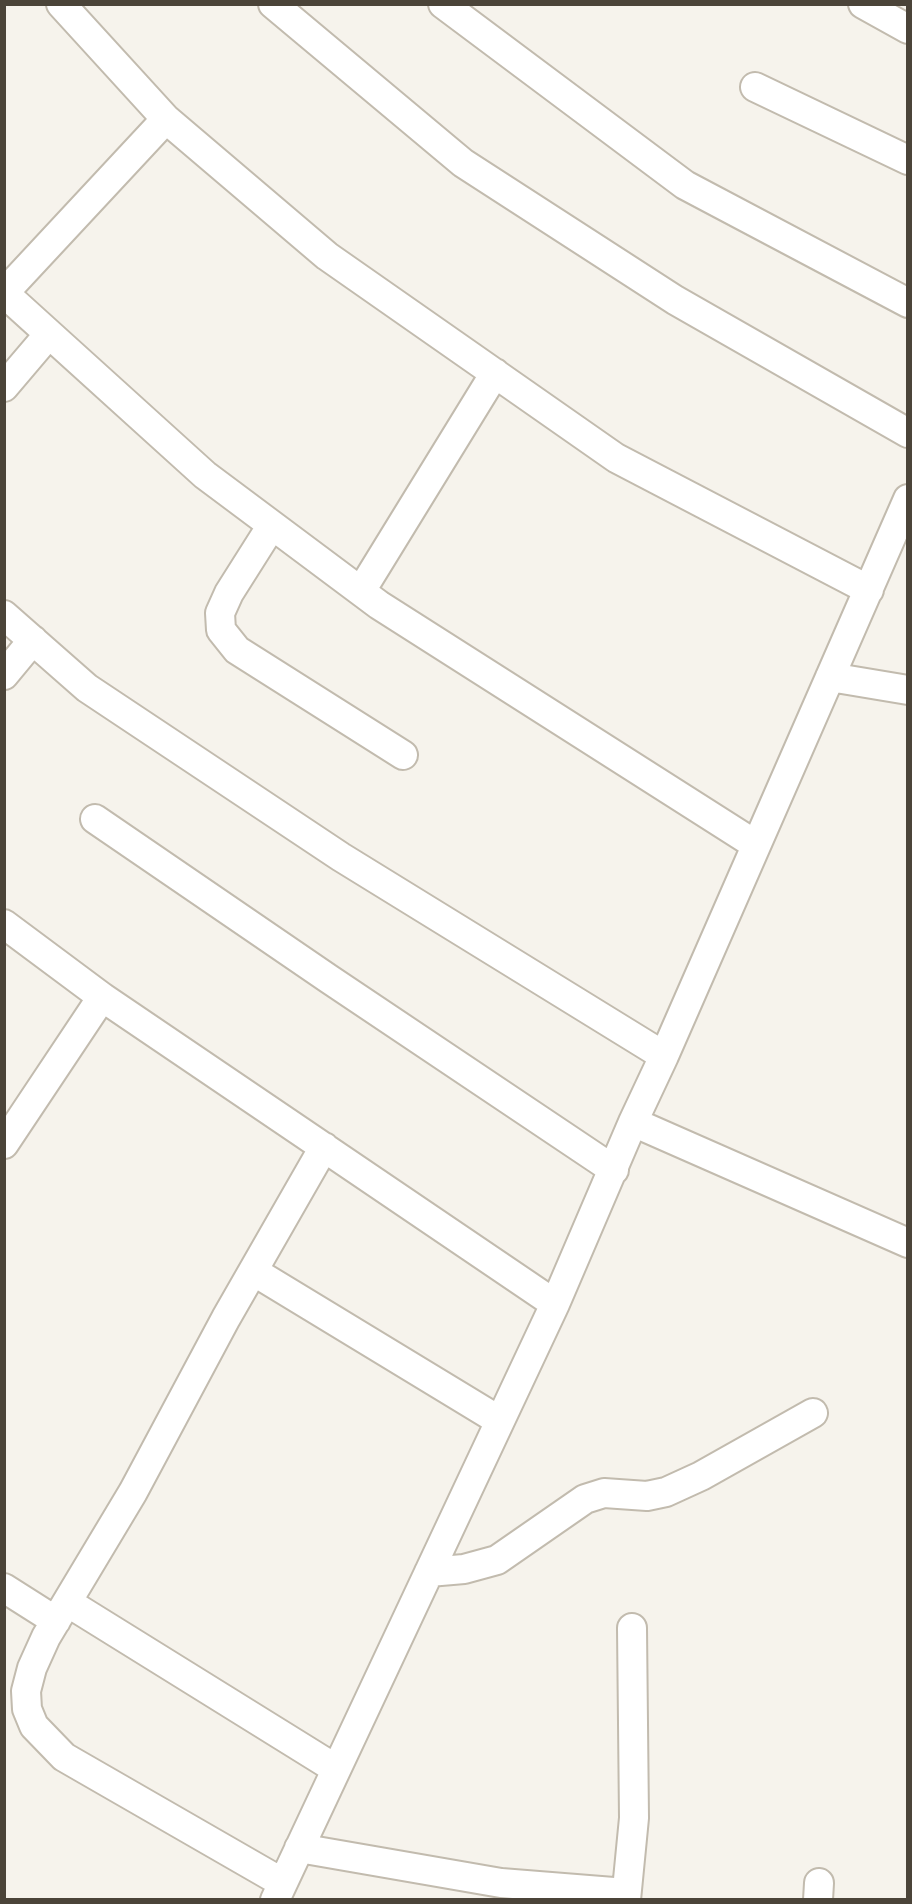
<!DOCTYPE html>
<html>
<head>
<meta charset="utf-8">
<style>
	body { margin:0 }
	#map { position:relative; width:912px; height:1904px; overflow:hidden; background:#f6f3ec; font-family:"Fira Sans",sans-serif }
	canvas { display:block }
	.frame { position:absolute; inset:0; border:6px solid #4b4439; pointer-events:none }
</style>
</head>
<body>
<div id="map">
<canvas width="912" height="1904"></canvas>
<div class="frame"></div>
</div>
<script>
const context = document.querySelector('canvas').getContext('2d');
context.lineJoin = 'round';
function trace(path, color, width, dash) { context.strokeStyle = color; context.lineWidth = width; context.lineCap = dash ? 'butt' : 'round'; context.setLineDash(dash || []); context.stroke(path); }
const street = new Path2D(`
	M61 4 166 119 327 256 616 458 869 590
	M273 4 463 163 675 300 908 433
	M443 4 685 185 908 303
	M863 4 908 29
	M755 87 908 160
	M4 293 205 475 379 605 756 845
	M4 293 166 119
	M4 387 49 334
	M272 525 229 593 220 613 221 630 237 650 403 755
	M361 591 495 373
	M4 615 87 688 341 857 664 1056
	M4 675 33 640
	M830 677 908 690
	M95 819 329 979 614 1170
	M4 924 102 997 555 1304
	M633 1122 908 1243
	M4 1144 102 997
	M253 1271 500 1421
	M429 1572 464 1569 497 1560 585 1499 604 1493 647 1496 666 1492 701 1476 813 1413
	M4 1588 56 1621
	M67 1602 336 1769
	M299 1848 501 1883 626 1893
	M283 1883 64 1757 34 1726 27 1709 26 1691 32 1668 46 1637 133 1492 226 1318 324 1147
	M275 1900 555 1304 633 1122 664 1056 908 499
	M626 1900 634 1818 632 1628
	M818 1900 819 1883`);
trace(street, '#c2bbae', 32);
trace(street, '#fff', 28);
</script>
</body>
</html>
